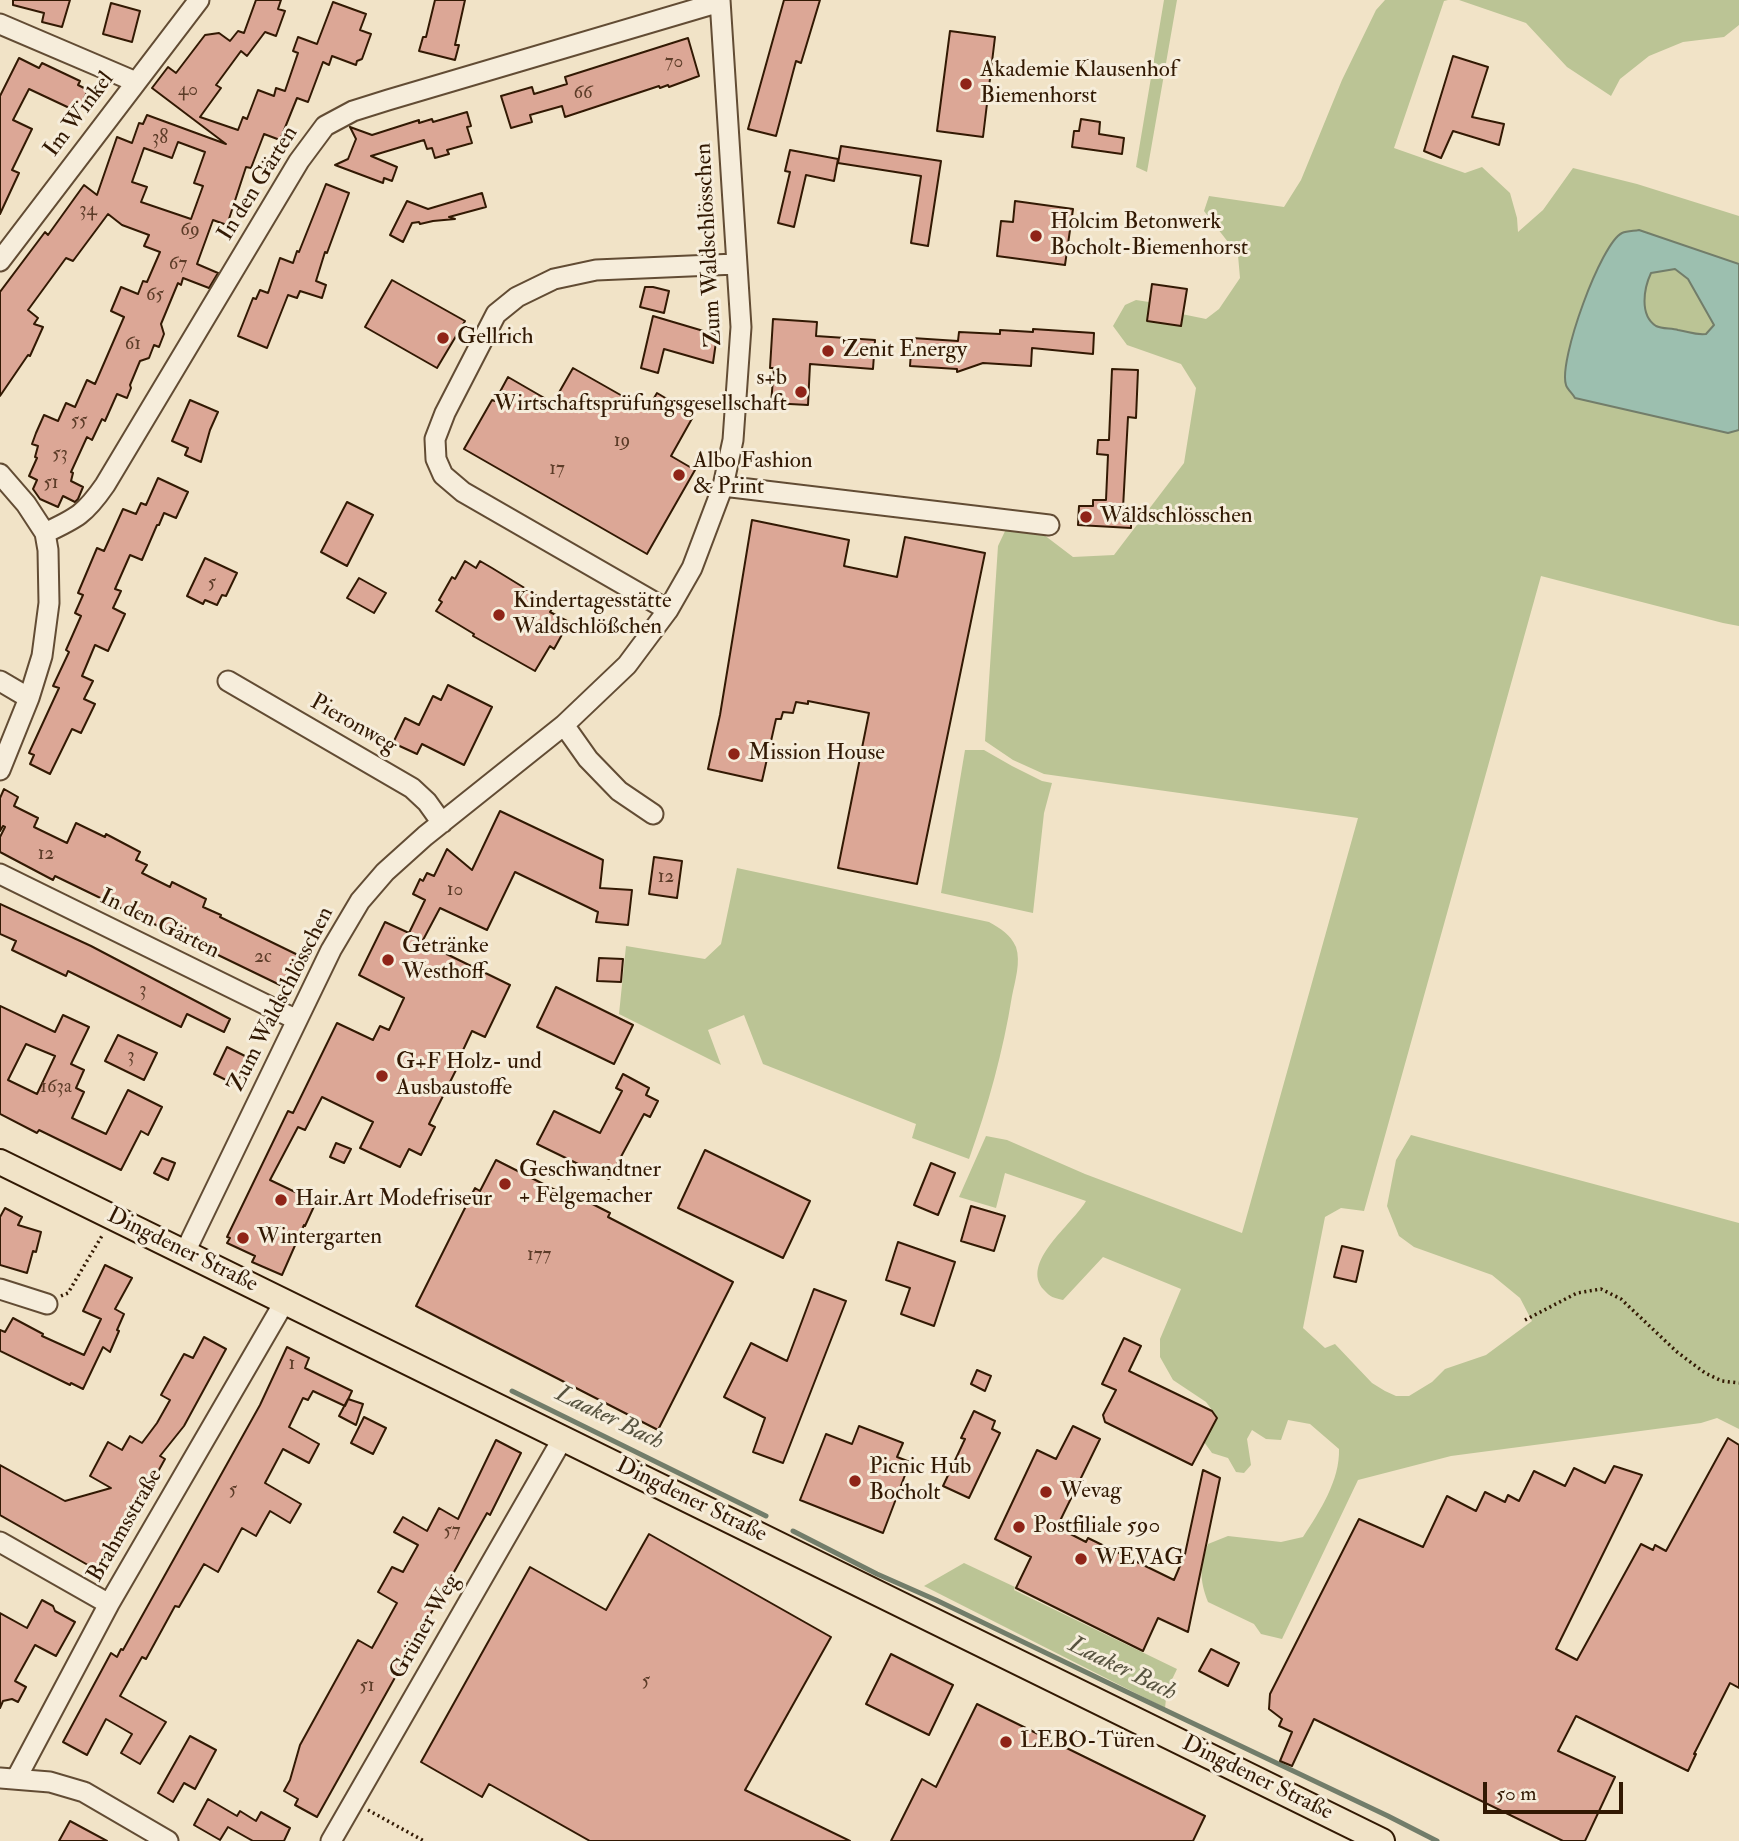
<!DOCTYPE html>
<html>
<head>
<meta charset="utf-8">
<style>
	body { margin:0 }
	#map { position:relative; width:1739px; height:1841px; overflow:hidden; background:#f1e3c7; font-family:"IM FELL Double Pica",serif }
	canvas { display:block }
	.scale { position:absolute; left:1483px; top:1782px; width:140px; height:32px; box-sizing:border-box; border:4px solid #321903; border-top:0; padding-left:9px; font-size:21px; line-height:24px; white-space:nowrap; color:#321903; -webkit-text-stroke:5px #f6eddb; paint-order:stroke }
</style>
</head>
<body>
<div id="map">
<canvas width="1739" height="1841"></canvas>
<div class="scale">50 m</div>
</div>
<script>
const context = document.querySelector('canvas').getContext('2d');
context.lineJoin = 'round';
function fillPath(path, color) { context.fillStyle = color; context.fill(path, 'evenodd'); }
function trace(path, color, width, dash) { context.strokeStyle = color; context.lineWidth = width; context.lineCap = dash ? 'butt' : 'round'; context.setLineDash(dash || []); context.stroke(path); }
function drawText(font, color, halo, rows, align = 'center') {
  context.font = font + ' "IM FELL Double Pica",serif'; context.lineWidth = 6; context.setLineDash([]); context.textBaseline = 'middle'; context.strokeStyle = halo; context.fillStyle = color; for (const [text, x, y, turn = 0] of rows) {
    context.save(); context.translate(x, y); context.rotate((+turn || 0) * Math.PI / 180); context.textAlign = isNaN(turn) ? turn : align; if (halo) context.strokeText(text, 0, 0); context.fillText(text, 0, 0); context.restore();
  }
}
fillPath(new Path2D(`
	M1164 0H1177L1147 172 1136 167Z
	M1385 0H1448L1444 1 1394 148 1465 173 1482 167 1510 193 1517 218 1518 232 1543 210 1573 168 1637 184 1739 216V264L1639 230 1607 250 1578 317 1566 361 1575 398 1728 433 1739 430V626L1723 623 1541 576 1364 1211 1341 1208 1325 1217 1303 1328 1325 1348 1335 1344 1372 1383 1385 1391 1396 1396H1409L1432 1382 1445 1369 1486 1355 1532 1321 1520 1298 1492 1275 1414 1247 1399 1236 1387 1206 1396 1160 1411 1135 1739 1223V1429L1717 1418 1701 1423 1451 1456 1358 1480 1282 1639 1261 1634 1254 1624 1208 1602C1199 1579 1200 1566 1208 1544L1228 1536 1281 1542 1303 1537C1320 1511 1340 1480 1339 1449L1310 1424 1288 1420 1281 1440 1266 1439 1252 1430 1247 1439 1251 1465 1244 1473 1236 1472 1228 1458 1212 1453 1204 1442 1218 1418 1206 1402 1173 1380 1160 1357V1339L1181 1289 1103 1257 1063 1300C1054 1298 1050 1297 1044 1290 1019 1263 1073 1224 1086 1201L1005 1173 996 1208 959 1197 986 1136 1007 1140 1085 1174 1242 1233 1358 818 1044 774 1013 760 985 741 998 546 1014 512 1073 557 1114 555 1184 463 1196 388 1181 364 1127 345 1113 326 1125 305 1136 300 1149 302 1167 311 1206 319 1219 309 1240 278 1238 255 1204 211 1209 196 1284 207 1301 180 1342 80 1376 10Z
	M1459 0H1739V25L1724 37 1683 42 1649 56 1620 79 1611 96 1567 67 1526 23Z
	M1675 269 1688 278 1714 325 1706 334C1693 335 1691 332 1678 330 1671 328 1662 329 1656 326 1638 315 1644 288 1651 273Z
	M965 750H984L1012 766 1042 781 1052 783 1044 813 1033 913 941 893Z
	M737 868 989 922C1001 929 1010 934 1016 947 1021 962 1015 981 1012 996 1003 1052 988 1106 969 1159L912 1138 916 1124 763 1064 744 1015 708 1030 721 1065 619 1014 626 946 705 959 721 944Z
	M964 1563 1015 1587 1014 1590 1177 1669 1167 1690 1165 1708 924 1586Z`), '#bbc495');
const water = new Path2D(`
	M1639 230 1739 264V430L1728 433 1575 398C1573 394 1567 389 1566 385 1558 361 1601 243 1622 233 1627 231 1634 231 1639 230ZM1675 269 1688 279 1714 325 1706 334C1693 335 1691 332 1678 330 1672 328 1662 329 1656 326 1639 315 1644 288 1651 273Z`);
fillPath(water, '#9cbfaf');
trace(water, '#727d6a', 2);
trace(new Path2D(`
	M512 1391 766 1516
	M793 1531 877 1574 936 1600 1125 1691 1388 1816 1437 1841`), '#727d6a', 5);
const building = new Path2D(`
	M13 0H70L62 27 42 22 44 13 13 5Z
	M256 0H281L278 9 285 11 276 36 265 32 247 56 241 51 216 85 221 88 200 117 238 130 243 117 247 119 258 90 274 96 276 88 285 91 298 53 293 51 298 37 317 44 333 2 366 14 360 30 371 34 362 59 357 61 356 65 332 56 329 65 323 62 308 102 297 98 280 140 264 134 251 168 246 167 227 225 213 220 197 264 218 273 209 288 183 278 181 285 178 283 161 324 164 334 159 347 154 345 149 358 140 361 130 385 131 388 127 398 117 394 105 421 102 419 92 440 87 437 71 472 73 473 71 481 83 487 78 499 75 502 63 496 58 507 40 499 33 489 37 480 29 476 37 458 35 457 38 446 32 444 36 433 44 415 58 421 66 403 75 407 87 380 95 384 124 317 111 311 121 287 138 294 143 281 147 282 160 252 144 246 149 235 122 225 108 214 73 261 66 258 28 310 38 318 34 324 43 327 30 356 28 355 0 396V292L45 232 48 235 84 185 97 195 117 137 132 143 139 123 143 124 147 115 226 144 152 88 168 67 176 73 205 35 219 33 230 41 238 31 244 33ZM178 142 205 152 194 183 203 186 191 219 141 202 147 187 132 182 144 148 172 158Z
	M435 0H465L455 45H459L455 60 419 51 423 37H426Z
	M784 0H820L801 63 796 61 776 136 748 129Z
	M111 3 140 11 132 42 103 34Z
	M950 31 995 37 983 137 937 131Z
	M688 38 699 76 669 87 668 85 660 88 659 86 565 117 562 106 530 115 532 122 511 128 501 96 532 87 534 94 567 84 565 77Z
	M1453 56 1488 67 1472 117 1504 124 1499 145 1453 131 1441 158 1424 151Z
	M19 58 39 68 42 63 80 81 78 85 88 90 78 112 29 89 13 120 32 129 12 170 19 173 0 214V96Z
	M467 112 471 126 467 127 472 143 447 150 449 154 435 158 432 148 427 149 424 140 371 156 397 167 392 181 384 178 383 183 335 165 348 159 356 139 350 127 372 135 419 120V123L432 119 433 122Z
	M1081 119 1100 122 1099 134 1124 138 1122 154 1072 147 1074 131H1079Z
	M841 146 941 161 928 246 911 243 921 176 838 163Z
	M790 150 838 159 834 181 806 175 794 227 778 223 790 172 785 171Z
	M326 184 349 193 327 253 325 252 316 281 326 285 322 298 300 291 297 298 288 295 267 348 238 336 253 298 256 299 260 290 268 293 280 258 293 263 297 251 299 252Z
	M482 193 486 207 449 217 455 219 433 221 420 224 419 222 412 223 403 242 390 235 407 201 428 209Z
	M1015 201 1073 209 1065 265 997 256 1001 221 1013 222Z
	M392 280 465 321 437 368 365 327Z
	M1152 284 1187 289 1181 326 1147 321Z
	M645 287H653L669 291 664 313 640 307Z
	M653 316 717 335 713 363 664 349 658 373 641 368Z
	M773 319 817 322 816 336 875 340 873 369 810 364 808 405 771 403 774 368H770Z
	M1033 329 1094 333 1093 354 1032 348 1031 366 983 363 957 372V369L910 366 912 338 958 341 959 332 1000 334V330L1033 332Z
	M573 368 647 410 657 393 694 415 671 456 695 470 647 554 464 449 492 400 495 401 508 377 553 403Z
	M1112 369 1138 370 1136 418 1128 417 1123 508 1141 509 1140 523H1131V528L1078 525 1079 506H1093V500H1106L1108 455 1097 454 1098 440H1109Z
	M190 400 218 412 210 430 201 462 185 455 188 448 172 441Z
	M158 478 188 492 176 518 164 513 159 525H157L142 560 130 555 115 589 121 591 113 608 125 614 108 651 95 645 82 676 93 681 84 699 95 704 81 733 72 729 50 774 30 764 34 755 29 753 59 688 53 686 69 652 66 650 81 616 75 613 83 595 78 593 97 548 104 551 123 509 136 514 141 503 146 505Z
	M347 502 373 515 347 566 321 552Z
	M752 520 849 540 844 566 897 577 905 537 985 553 917 884 838 868 869 713 808 701V704L796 702 793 713 783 712 781 719H776L762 781 708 769 720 715Z
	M205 558 237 573 226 596 222 595 217 605 205 600 203 604 187 596Z
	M465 561 476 568 480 561 492 568 554 606 550 612 569 622 554 649 550 646 535 671 473 636 474 634 436 611 442 602 439 600 452 577 455 579Z
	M359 578 386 593 374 613 347 598Z
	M448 685 492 707 464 765 422 744 417 754 393 743 405 718 419 725 433 696 441 700Z
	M4 789 18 797 14 806 38 818 34 827 67 843 76 823 105 837 106 834 140 852 136 860 147 865 142 873 170 887 172 882 206 899 203 907 221 915 220 917 300 956 286 985 281 983 280 985 55 876 53 880 0 852V837L5 827 3 826 0 831V798Z
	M500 811 603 860 600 888 632 890 628 925 596 922 598 912 515 872 487 930 440 908 423 940 427 942 426 944 510 985 485 1037 472 1031 457 1063 459 1064 429 1124 435 1127 421 1155 409 1149 400 1167 360 1148 373 1122 322 1097 305 1130 298 1127 270 1180 316 1202 305 1226 304 1225 282 1275 252 1262 255 1256 227 1243 230 1238 227 1237 288 1111 293 1113 337 1023 373 1040 380 1026 389 1030 404 998 359 975 385 922 409 933 425 900 413 894 420 879 423 881 427 873 434 876 447 849 472 870Z
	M654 857 682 861 677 898 649 894Z
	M0 904 91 946 230 1019 224 1032 187 1014 181 1027 68 971 66 976 12 950 16 941 0 934Z
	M599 958 623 959 621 982 597 981Z
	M556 987 633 1025 614 1064 537 1027Z
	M0 1006 55 1032 63 1015 89 1027 71 1064 84 1070 76 1088 84 1092 72 1118 106 1134 128 1090 162 1107 148 1135 141 1131 121 1170 39 1130 37 1133 0 1114ZM26 1044 55 1056 37 1094 8 1080Z
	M118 1035 157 1053 144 1080 105 1061Z
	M227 1047 249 1058 236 1085 214 1074Z
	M623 1074 649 1088 646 1095 658 1101 650 1117 644 1114 609 1179 537 1144 554 1111 600 1133 622 1091 616 1088Z
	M336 1143 351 1149 344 1163 330 1157Z
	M705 1150 810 1201 783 1258 678 1208Z
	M162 1158 175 1163 168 1180 154 1173Z
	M496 1160 571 1198 573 1194 610 1213 608 1217 733 1282 658 1430 416 1306 475 1188 480 1191Z
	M931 1163 955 1173 938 1215 914 1205Z
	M971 1206 1005 1216 994 1251 961 1241Z
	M5 1208 22 1217 18 1225 41 1232 36 1252 33 1251 27 1273 0 1265V1217Z
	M898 1242 955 1262 934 1326 901 1314 910 1288 886 1280Z
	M1342 1246 1363 1251 1356 1282 1334 1277Z
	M105 1265 132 1278 115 1309 124 1314 117 1330 119 1331 110 1352 103 1347 83 1389 71 1383 70 1385 0 1351V1330L5 1332 13 1318 43 1334 42 1336 84 1355 101 1319 83 1311Z
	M814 1289 846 1301 783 1463 753 1452 765 1418 724 1397 751 1343 787 1361Z
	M204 1337 226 1349 184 1426 160 1456 165 1459 102 1573 0 1515V1465L65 1501 111 1488 90 1476 108 1442 122 1450 130 1436 142 1443 157 1423 170 1400 161 1395 184 1354 193 1358Z
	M1124 1338 1141 1346 1129 1371 1212 1411 1217 1418 1192 1465 1105 1422 1103 1415 1116 1390 1102 1384Z
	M287 1347 309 1358 305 1368 352 1391 345 1406 313 1391 308 1400 303 1398 289 1427 319 1444 309 1463 283 1449 265 1483 301 1504 290 1523 270 1511 256 1536 242 1528 218 1572 204 1564 179 1607 175 1606 146 1659 142 1657 120 1696 166 1722 140 1764 121 1753 132 1734 106 1719 87 1755 63 1742 111 1653 117 1657 121 1649 123 1650 260 1405Z
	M977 1370 991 1376 985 1391 971 1384Z
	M348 1399 363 1404 356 1425 339 1416Z
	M974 1411 995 1421 992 1429 1000 1433 969 1498 943 1486 965 1439 961 1438Z
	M364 1417 386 1428 373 1454 351 1443Z
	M859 1426 903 1443 897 1457 910 1462 883 1533 800 1500 826 1434 852 1444Z
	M1073 1426 1100 1439 1057 1527 1086 1542 1088 1538 1174 1580 1185 1554 1203 1470 1220 1478 1188 1632 1158 1618 1143 1651 1016 1588 1031 1557 995 1539 1037 1450 1056 1459Z
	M1728 1438 1739 1445V1688L1730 1683 1694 1754H1696L1688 1771 1576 1716 1558 1751 1615 1777 1585 1841H1563L1314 1719 1292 1766 1280 1761 1292 1732 1279 1726 1282 1719 1269 1709 1270 1694 1359 1519 1423 1547 1447 1496 1476 1511 1485 1492 1505 1502 1508 1495 1519 1501 1534 1471 1565 1486 1574 1468 1605 1483 1614 1466 1642 1475 1556 1649 1577 1660 1641 1544 1653 1550 1655 1545 1666 1551Z
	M496 1440 521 1453 490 1515 487 1513 317 1817 295 1805 298 1799 284 1791 290 1780 300 1745 358 1640 372 1648 397 1603 378 1592 392 1567 403 1572 418 1545 394 1532 403 1517 427 1531 439 1508 458 1519Z
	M649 1534 831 1637 745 1790 850 1841H590L489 1784 482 1797 421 1762 530 1567 606 1610Z
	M42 1600 53 1606 55 1611 75 1622 56 1656 35 1645 15 1681 26 1687 18 1702 12 1699 3 1701 0 1708V1613L27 1628Z
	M1211 1649 1239 1663 1228 1686 1199 1671Z
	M891 1654 953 1685 929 1735 866 1704Z
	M977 1704 1205 1816 1193 1841H891L922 1779 936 1787Z
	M190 1736 216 1750 195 1789 184 1783 173 1802 158 1793Z
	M208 1799 237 1816 240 1811 256 1821 261 1812 290 1828 284 1841H253L228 1827 220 1840 194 1825Z
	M70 1821 107 1841H59Z`);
fillPath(building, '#dca796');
trace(building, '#321903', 2);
const minor = new Path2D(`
	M0 24 136 82
	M0 261 199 0
	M0 474 26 504 45 533 48 550 49 603 42 656 29 698 0 770
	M723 486 1049 525
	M45 533C77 518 85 514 105 485L299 161 325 126 353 111 388 100 720 2
	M668 610 463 492 443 475 436 459 435 439 445 413 496 314 517 297 554 279 596 270 736 264
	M0 681 29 698
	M228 681 412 788 427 802 442 823
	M564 725 588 759 619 791 653 814
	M0 874 297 1020
	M185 1252 331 950 360 901 385 872 425 836 564 725 627 665 668 610 692 568 723 486 733 440 741 327 720 0
	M0 1289 47 1304
	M0 1542 109 1604
	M0 1778 50 1782 84 1792 168 1841
	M16 1779 109 1604 285 1301
	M331 1841 563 1438`);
const major = new Path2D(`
	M0 1162 1382 1841`);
trace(minor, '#624c34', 23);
trace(major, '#321903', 28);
trace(new Path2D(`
	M61 1296 68 1293 103 1234
	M1525 1320 1577 1293 1601 1289 1621 1299 1677 1352 1705 1373 1722 1381 1739 1383
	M368 1810 424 1841`), '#321903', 3.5, [2, 3.5]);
trace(minor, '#f6eddb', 19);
trace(major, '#f1e3c7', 24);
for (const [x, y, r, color] of [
	[966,84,7,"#8f2418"],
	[1036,236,7,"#8f2418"],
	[443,338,7,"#8f2418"],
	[828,351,7,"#8f2418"],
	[801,392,7,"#8f2418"],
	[679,475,7,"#8f2418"],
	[1086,517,7,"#8f2418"],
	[499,615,7,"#8f2418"],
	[734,754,7,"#8f2418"],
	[388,960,7,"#8f2418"],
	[382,1076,7,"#8f2418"],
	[505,1184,7,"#8f2418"],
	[281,1200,7,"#8f2418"],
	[243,1238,7,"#8f2418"],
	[855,1481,7,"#8f2418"],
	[1046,1492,7,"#8f2418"],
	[1019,1527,7,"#8f2418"],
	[1081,1559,7,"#8f2418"],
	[1006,1742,7,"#8f2418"]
]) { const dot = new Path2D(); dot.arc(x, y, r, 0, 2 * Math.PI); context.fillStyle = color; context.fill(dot); trace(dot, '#f6eddb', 2.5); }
drawText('19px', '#5c3c28', null, [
	["70",674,63],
	["40",188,91],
	["66",583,94],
	["38",160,139],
	["34",88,211],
	["69",190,231],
	["67",178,265],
	["65",155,296],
	["61",133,345],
	["55",79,422],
	["19",622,442],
	["53",60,455],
	["17",557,470],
	["51",51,484],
	["5",212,584],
	["12",46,855],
	["12",666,878],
	["10",455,891],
	["2c",263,958],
	["3",143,991],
	["3",131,1057],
	["163a",56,1088],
	["177",539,1256],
	["1",292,1365],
	["5",233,1491],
	["57",452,1532],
	["5",646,1682],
	["51",367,1687]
]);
drawText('23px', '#321903', '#f6eddb', [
	["Akademie Klausenhof",980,71],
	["Biemenhorst",980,97],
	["Holcim Betonwerk",1050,223],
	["Bocholt-Biemenhorst",1050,249],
	["Gellrich",457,338],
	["Zenit Energy",842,351],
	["s+b",787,379,"right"],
	["Wirtschaftsprüfungsgesellschaft",787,405,"right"],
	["Albo Fashion",693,462],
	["& Print",693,488],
	["Waldschlösschen",1100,517],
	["Kindertagesstätte",513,602],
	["Waldschlößchen",513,628],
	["Mission House",748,754],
	["Getränke",402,947],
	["Westhoff",402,973],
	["G+F Holz- und",396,1063],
	["Ausbaustoffe",396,1089],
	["Geschwandtner",519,1171],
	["+ Felgemacher",519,1197],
	["Hair.Art Modefriseur",295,1200],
	["Wintergarten",257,1238],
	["Picnic Hub",869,1468],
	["Bocholt",869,1494],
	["Wevag",1060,1492],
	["Postfiliale 590",1033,1527],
	["WEVAG",1095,1559],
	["LEBO-Türen",1020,1742]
], 'left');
drawText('23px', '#321903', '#f6eddb', [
	["Im Winkel",80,115,-53],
	["In den Gärten",259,184,-58],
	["Zum Waldschlösschen",710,245,-93],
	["Pieronweg",353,725,30],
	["In den Gärten",159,925,26],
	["Zum Waldschlösschen",282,1000,-63],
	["Dingdener Straße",182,1251,26],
	["Dingdener Straße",691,1501,26],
	["Brahmsstraße",126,1526,-60],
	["Grüner Weg",426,1627,-60],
	["Dingdener Straße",1257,1779,26]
]);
drawText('italic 24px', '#57533f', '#f6eddb', [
	["Laaker Bach",609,1419,26],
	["Laaker Bach",1122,1670,26]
]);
</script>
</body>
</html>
